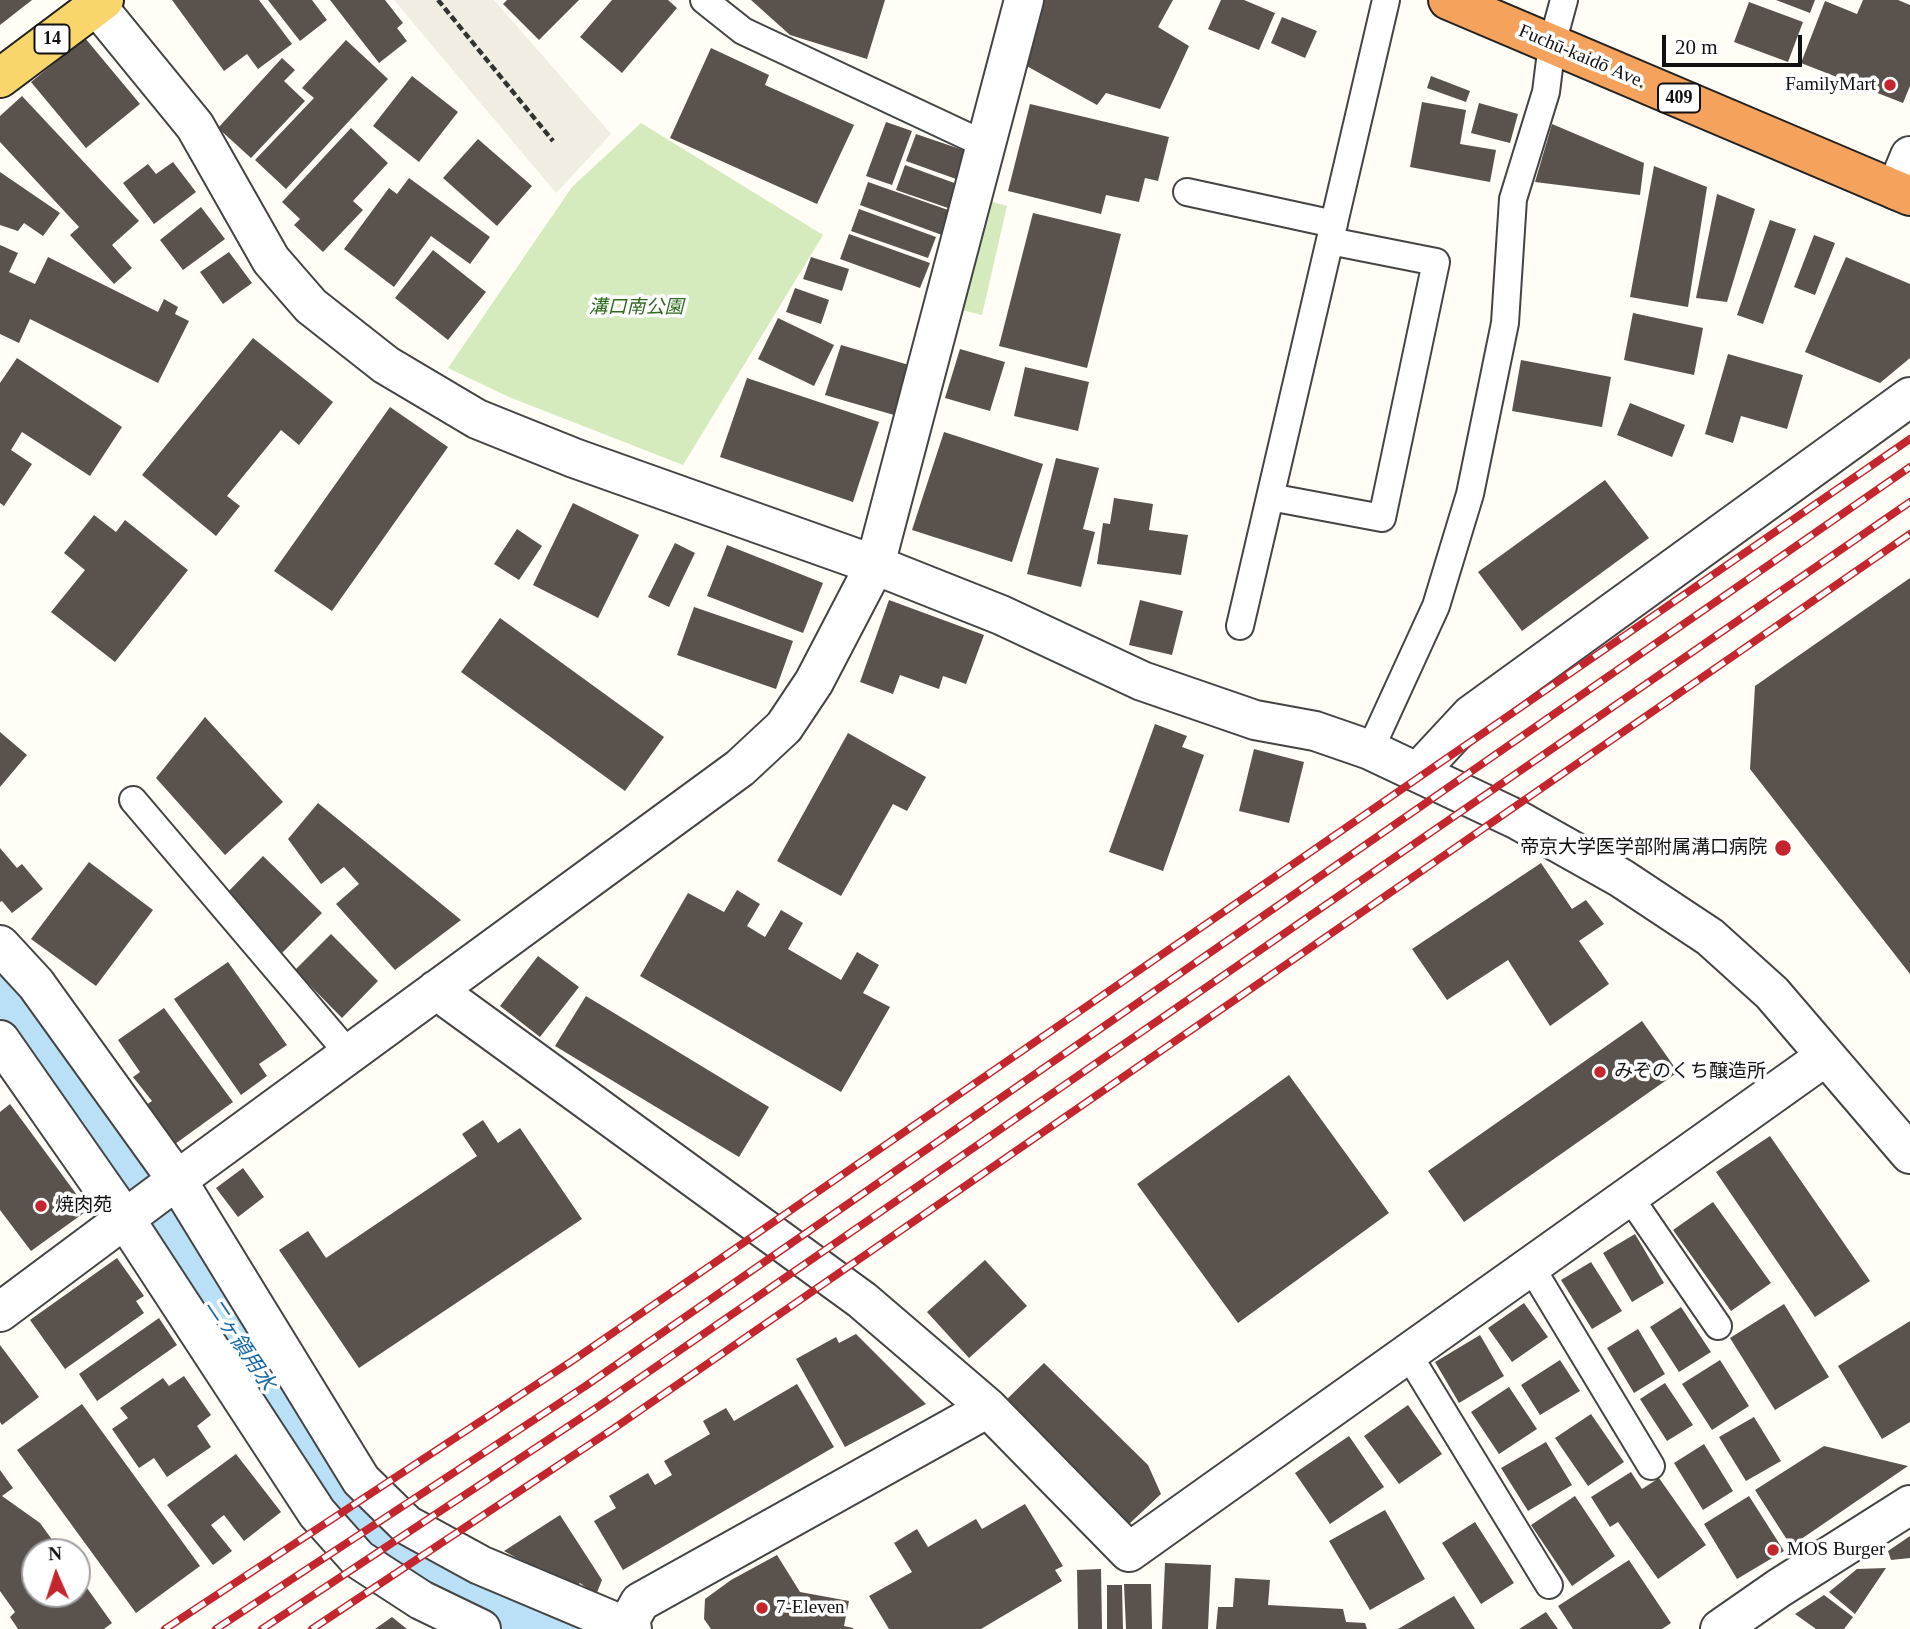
<!DOCTYPE html>
<html>
<head>
<meta charset="utf-8">
<style>
	body { margin:0 }
	#map { position:relative; width:1910px; height:1629px; overflow:hidden; background:#fffdf5; font-family:"Times New Roman",serif }
	canvas { display:block }
	.north { position:absolute; left:21px; top:1538px; width:70px; height:70px; box-sizing:border-box; background:#fff; border:2px solid #a0a0a0; border-radius:50%; rotate:357deg; font-size:19px; font-weight:700; line-height:28px; text-align:center; color:#111 }
	.north::after { content:''; display:block; margin:auto; width:24px; height:32px; background:#c4262e; clip-path:polygon(50% 0,100% 100%,50% 72%,0 100%) }
	.scale { position:absolute; left:1662px; top:35px; width:140px; height:32px; box-sizing:border-box; border:4px solid #111; border-top:0; padding-left:9px; font-size:21px; line-height:24px; white-space:nowrap; color:#111; -webkit-text-stroke:5px #fff; paint-order:stroke }
</style>
</head>
<body>
<div id="map">
<canvas width="1910" height="1629"></canvas>
<div class="north">N</div>
<div class="scale">20 m</div>
</div>
<script>
const context = document.querySelector('canvas').getContext('2d');
context.lineJoin = 'round';
function fillPath(path, color) { context.fillStyle = color; context.fill(path, 'evenodd'); }
function trace(path, color, width, dash) { context.strokeStyle = color; context.lineWidth = width; context.lineCap = dash ? 'butt' : 'round'; context.setLineDash(dash || []); context.stroke(path); }
function drawText(font, color, halo, rows, align = 'center') {
  context.font = font + ' "Times New Roman","Noto Sans JP",serif'; context.lineWidth = 7; context.setLineDash([]); context.textBaseline = 'middle'; context.strokeStyle = halo; context.fillStyle = color; for (const [text, x, y, turn = 0] of rows) {
    context.save(); context.translate(x, y); context.rotate((+turn || 0) * Math.PI / 180); context.textAlign = isNaN(turn) ? turn : align; if (halo) context.strokeText(text, 0, 0); context.fillText(text, 0, 0); context.restore();
  }
}
fillPath(new Path2D(`
	M641 123 823 235 683 465 509 397 448 368 572 187Z
	M986 200 1007 206 982 315 958 309Z`), '#d5ebbd');
fillPath(new Path2D(`
	M394 0H494L611 134 556 193Z`), '#f1ede2');
trace(new Path2D(`
	M0 984 13 998 305 1440 348 1507 398 1546 447 1576 552 1629`), '#b9e0f7', 84);
fillPath(new Path2D(`
	M0 0H32L0 25Z
	M172 0H259L292 44 258 69 247 54 224 71Z
	M268 0H312L327 20 300 41Z
	M330 0H385L403 23 397 28 407 41 379 63Z
	M507 0H579L539 40 503 4Z
	M612 0H668L677 8 622 73 580 37Z
	M751 0H885L867 59 790 35Z
	M1041 0H1173L1158 27 1189 46 1160 109 1106 93 1097 105 1023 64Z
	M1221 0H1244L1275 13 1259 50 1208 29Z
	M1776 0H1815L1810 13Z
	M1863 0H1898L1910 5V86L1903 103 1801 63 1825 1 1857 14Z
	M1749 2 1803 22 1788 62 1734 42Z
	M1282 17 1317 31 1305 58 1271 43Z
	M85 38 140 104 86 148 31 82Z
	M346 40 388 79 286 189 255 160 314 98 302 88Z
	M711 48 769 75 765 85 854 125 817 204 670 138Z
	M282 58 295 70 284 81 305 101 251 158 218 128Z
	M412 76 458 112 419 162 373 126Z
	M1431 76 1470 91 1466 102 1427 88Z
	M22 96 139 221 112 245 132 268 114 284 70 235 79 227 0 142V116Z
	M1422 102 1466 110 1460 144 1496 150 1490 182 1410 167Z
	M1479 103 1518 114 1510 143 1471 133Z
	M1030 104 1169 137 1158 181 1145 178 1139 202 1106 195 1101 214 1008 191Z
	M886 122 912 131 892 185 866 176Z
	M1552 124 1644 163 1640 195 1535 182Z
	M351 128 388 163 353 201 363 210 323 252 294 225 300 219 282 202Z
	M916 134 966 151 956 179 906 161Z
	M478 139 532 186 497 226 443 178Z
	M173 162 196 192 154 224 123 183 148 164 156 174Z
	M905 165 957 184 948 208 896 190Z
	M1654 166 1707 187 1688 307 1630 297Z
	M0 172 60 213 43 236 24 223 18 231 0 225Z
	M409 178 490 237 470 264 431 236 394 287 344 249 389 188 397 194Z
	M868 182 951 211 942 235 860 205Z
	M1717 194 1755 209 1727 302 1696 298Z
	M201 207 225 239 183 270 160 240Z
	M859 209 936 237 928 258 851 231Z
	M1033 213 1121 234 1087 368 999 346Z
	M1770 220 1796 229 1763 324 1737 315Z
	M849 234 930 263 920 288 840 259Z
	M1814 235 1835 243 1815 295 1794 287Z
	M0 245 18 253 9 272 35 284 48 257 158 312 164 299 178 307 175 314 189 321 158 383 30 319 19 343 0 334Z
	M433 250 486 292 448 340 395 298Z
	M229 252 252 283 223 304 200 272Z
	M811 257 849 269 842 291 803 279Z
	M1846 257 1910 284V358L1880 383 1805 352Z
	M795 288 829 300 821 324 786 312Z
	M1633 313 1703 328 1694 375 1624 360Z
	M778 318 834 345 814 386 758 359Z
	M253 338 333 402 299 445 281 430 227 496 240 506 216 536 142 475Z
	M841 345 909 365 894 415 825 395Z
	M960 349 1005 362 990 411 945 398Z
	M1728 354 1803 375 1787 429 1741 416 1733 443 1705 434Z
	M17 358 122 427 90 476 22 432 11 450 32 464 4 506 0 503V383Z
	M1521 360 1611 377 1602 427 1512 411Z
	M1025 367 1089 382 1078 431 1014 416Z
	M747 378 879 422 853 502 720 457Z
	M1630 403 1685 425 1672 457 1617 435Z
	M390 407 448 447 332 611 274 571Z
	M944 432 1043 464 1012 562 912 530Z
	M1056 458 1099 468 1083 529 1095 532 1081 587 1027 574Z
	M1605 480 1649 538 1522 631 1478 572Z
	M1114 498 1153 504 1149 530 1188 535 1181 575 1097 564 1103 523 1110 524Z
	M573 503 639 535 598 618 533 585Z
	M94 515 116 532 125 520 188 570 115 662 51 612 85 570 64 553Z
	M517 529 542 546 519 580 494 564Z
	M675 543 695 553 669 607 648 597Z
	M727 545 823 583 803 633 707 596Z
	M1910 578V974L1750 769 1755 686Z
	M889 600 984 635 966 684 943 676 939 689 900 675 893 694 860 682Z
	M1140 600 1183 611 1172 655 1129 645Z
	M694 607 793 641 776 689 677 655Z
	M500 618 664 737 625 791 461 672Z
	M205 717 283 802 225 855 156 778Z
	M1155 724 1187 736 1182 747 1204 755 1163 871 1109 852Z
	M0 732 27 755 0 787Z
	M848 733 926 777 907 811 893 804 841 896 777 861Z
	M1254 749 1304 762 1289 823 1239 811Z
	M318 803 461 920 395 970 336 904 359 884 344 867 321 884 288 839Z
	M0 848 17 868 22 864 43 889 12 913 2 901 0 902Z
	M263 856 322 913 282 953 224 896Z
	M89 862 153 910 96 986 31 939Z
	M1541 863 1572 909 1586 900 1604 924 1579 941 1609 984 1550 1026 1508 960 1447 1000 1412 949Z
	M737 890 760 904 747 926 765 937 781 910 803 923 788 949 841 980 857 952 879 965 863 993 890 1007 841 1092 640 976 688 893 724 912Z
	M331 934 378 981 342 1018 295 970Z
	M538 956 579 987 540 1037 500 1006Z
	M228 962 287 1045 259 1064 267 1076 241 1095 174 999Z
	M586 996 769 1107 739 1157 555 1046Z
	M164 1008 233 1102 175 1144 146 1105 152 1101 133 1077 140 1072 118 1040Z
	M1642 1021 1678 1072 1464 1222 1428 1171Z
	M1289 1075 1389 1213 1238 1323 1137 1184Z
	M10 1104 88 1210 31 1251 0 1210V1112Z
	M483 1120 498 1143 520 1128 582 1219 359 1368 279 1250 308 1231 326 1258 477 1156 462 1134Z
	M1770 1136 1870 1281 1815 1317 1716 1172Z
	M243 1168 264 1197 238 1217 216 1188Z
	M1713 1202 1771 1283 1731 1311 1673 1230Z
	M1635 1234 1664 1283 1632 1302 1603 1253Z
	M117 1258 144 1296 136 1301 144 1313 65 1369 30 1320Z
	M985 1260 1027 1306 969 1358 927 1312Z
	M1591 1262 1622 1311 1592 1329 1561 1280Z
	M1524 1303 1548 1337 1512 1362 1488 1328Z
	M1784 1304 1829 1377 1775 1410 1730 1338Z
	M1681 1307 1711 1352 1679 1372 1650 1327Z
	M159 1318 177 1345 97 1401 79 1374Z
	M1910 1321V1422L1882 1439 1838 1366Z
	M1638 1329 1665 1374 1634 1393 1607 1348Z
	M856 1334 926 1404 845 1447 796 1359 836 1337 839 1343Z
	M1480 1335 1504 1376 1459 1403 1435 1362Z
	M0 1345 39 1397 2 1425 0 1422Z
	M1560 1360 1580 1391 1540 1415 1521 1385Z
	M1720 1360 1749 1406 1712 1430 1682 1384Z
	M1044 1363 1148 1465 1161 1494 1128 1525 1006 1400Z
	M184 1376 211 1415 197 1426 211 1447 167 1477 154 1458 139 1468 112 1429 128 1418 120 1408 163 1378 169 1386Z
	M1665 1383 1693 1425 1667 1441 1640 1399Z
	M797 1384 834 1447 623 1570 594 1521 616 1508 609 1496 648 1473 655 1485 672 1475 664 1461 710 1434 703 1421 726 1408 734 1421Z
	M1509 1387 1537 1429 1499 1454 1471 1412Z
	M82 1404 200 1566 136 1613 17 1450Z
	M1408 1405 1442 1454 1399 1484 1364 1436Z
	M1591 1414 1624 1462 1588 1486 1555 1438Z
	M1754 1417 1781 1461 1746 1481 1719 1437Z
	M1349 1436 1384 1487 1330 1524 1295 1473Z
	M1546 1442 1572 1485 1528 1511 1501 1468Z
	M1704 1444 1733 1491 1703 1510 1674 1463Z
	M1824 1446 1908 1466 1791 1546 1755 1490Z
	M236 1454 281 1512 244 1541 224 1515 211 1525 232 1551 213 1565 167 1505Z
	M0 1470 13 1488 2 1496 40 1523 61 1552H35V1594H77V1574L112 1623 104 1629H18L10 1617 15 1612 0 1591Z
	M1631 1472 1642 1489 1659 1478 1706 1545 1658 1579 1618 1522 1610 1527 1591 1497Z
	M1575 1496 1615 1556 1572 1586 1531 1525Z
	M1749 1496 1784 1551 1737 1579 1704 1524Z
	M1025 1504 1063 1566 1055 1570 1062 1581 981 1629H889L869 1596 912 1572 894 1543 917 1529 928 1547 976 1519 982 1529Z
	M1385 1510 1425 1579 1370 1610 1329 1541Z
	M560 1515 602 1580 596 1595 580 1583 574 1589 504 1551Z
	M1475 1522 1514 1583 1481 1604 1442 1543Z
	M1910 1536V1558L1891 1560 1888 1551Z
	M777 1555 800 1592 849 1601 844 1626 853 1628V1629H711L704 1619 705 1599 731 1580Z
	M1629 1560 1671 1623 1662 1629H1573L1558 1606Z
	M1165 1563 1211 1565 1208 1629H1162Z
	M1886 1568 1855 1614 1829 1592 1857 1569Z
	M1101 1569 1102 1629H1078L1077 1570Z
	M1235 1578 1270 1580 1268 1605 1343 1609 1346 1622 1365 1623 1367 1629H1216L1218 1607H1233Z
	M1124 1584H1151L1152 1629H1126Z
	M1107 1585H1122L1123 1629H1107Z
	M1824 1595 1853 1617 1844 1629H1816L1795 1614Z
	M1454 1596 1475 1629H1398Z
	M1546 1612 1558 1629H1519Z
	M392 1617 407 1629H375Z`), '#5a524d');
const lane = new Path2D(`
	M704 0 743 31 986 145
	M1187 192 1334 224
	M1270 497 1382 518 1436 262 1330 241
	M1240 626 1386 0
	M1370 750 1436 606 1470 494 1505 323 1513 199 1546 92 1552 44 1564 0
	M133 800 349 1054
	M1629 1196 1718 1326
	M1531 1267 1651 1466
	M1408 1354 1549 1585`);
const street = new Path2D(`
	M92 0 195 126 271 260 311 306 386 365 477 419 574 458 875 565 1001 615 1142 681 1255 720 1315 731 1370 750 1516 819 1621 878 1710 937 1772 993 1910 1154
	M1896 190 1910 156
	M1418 772 1471 715 1910 397
	M0 945 36 984 177 1180 361 1480 407 1525 480 1565 632 1629
	M436 990 862 1300 988 1408
	M0 1040 125 1219 317 1513 358 1559 421 1600 481 1629
	M0 1312 177 1180 740 768 784 727 814 682 875 565 1024 0
	M625 1629 640 1602 988 1408 1129 1552 1826 1056
	M1720 1629 1779 1588 1910 1505`);
const primary = new Path2D(`
	M0 78 104 0`);
const highway = new Path2D(`
	M1448 0 1910 196`);
trace(lane, '#444', 30);
trace(street, '#444', 42);
trace(primary, '#222', 42);
trace(highway, '#222', 42);
trace(new Path2D(`
	M438 0 553 141`), '#333', 4.5, [7, 3.5]);
trace(lane, '#fff', 26);
trace(street, '#fff', 38);
trace(primary, '#f9d66b', 38);
trace(highway, '#f5a25d', 38);
const rail = new Path2D(`
	M165 1629 572 1361 1910 439
	M216 1629 587 1385 1910 467
	M262 1629 599 1406 1910 502
	M312 1629 613 1429 1910 534`);
trace(rail, '#c4262e', 8);
trace(rail, '#fff', 5, [16]);
for (const [x, y, r, color] of [
	[1890,85,7,"#c4262e"],
	[1783,848,9,"#c4262e"],
	[1600,1072,7,"#c4262e"],
	[41,1206,7,"#c4262e"],
	[1773,1550,7,"#c4262e"],
	[762,1608,7,"#c4262e"]
]) { const dot = new Path2D(); dot.arc(x, y, r, 0, 2 * Math.PI); context.fillStyle = color; context.fill(dot); trace(dot, '#fff', 2.5); }
for (const [x, y, w] of [
	[52,39,35],
	[1679,98,42]
]) { const box = new Path2D(); box.roundRect(x - w / 2, y - 14.5, w, 29, 5); context.fillStyle = '#fff'; context.fill(box); trace(box, '#111', 2); }
drawText('bold 18px', '#111', null, [
	["14",52,39],
	["409",1679,98]
]);
drawText('19px', '#111', '#fff', [
	["Fuchū-kaidō Ave.",1582,57,23]
]);
drawText('19px', '#111', '#fff', [
	["FamilyMart",1876,85,"right"],
	["帝京大学医学部附属溝口病院",1767,848,"right"],
	["みぞのくち醸造所",1614,1072],
	["焼肉苑",55,1206],
	["MOS Burger",1787,1550],
	["7-Eleven",776,1608]
], 'left');
drawText('italic 19px', '#2f6b1f', '#fff', [
	["溝口南公園",636,308]
]);
drawText('italic 21px', '#1768a6', '#fff', [
	["二ヶ領用水",240,1345,56]
]);
</script>
</body>
</html>
